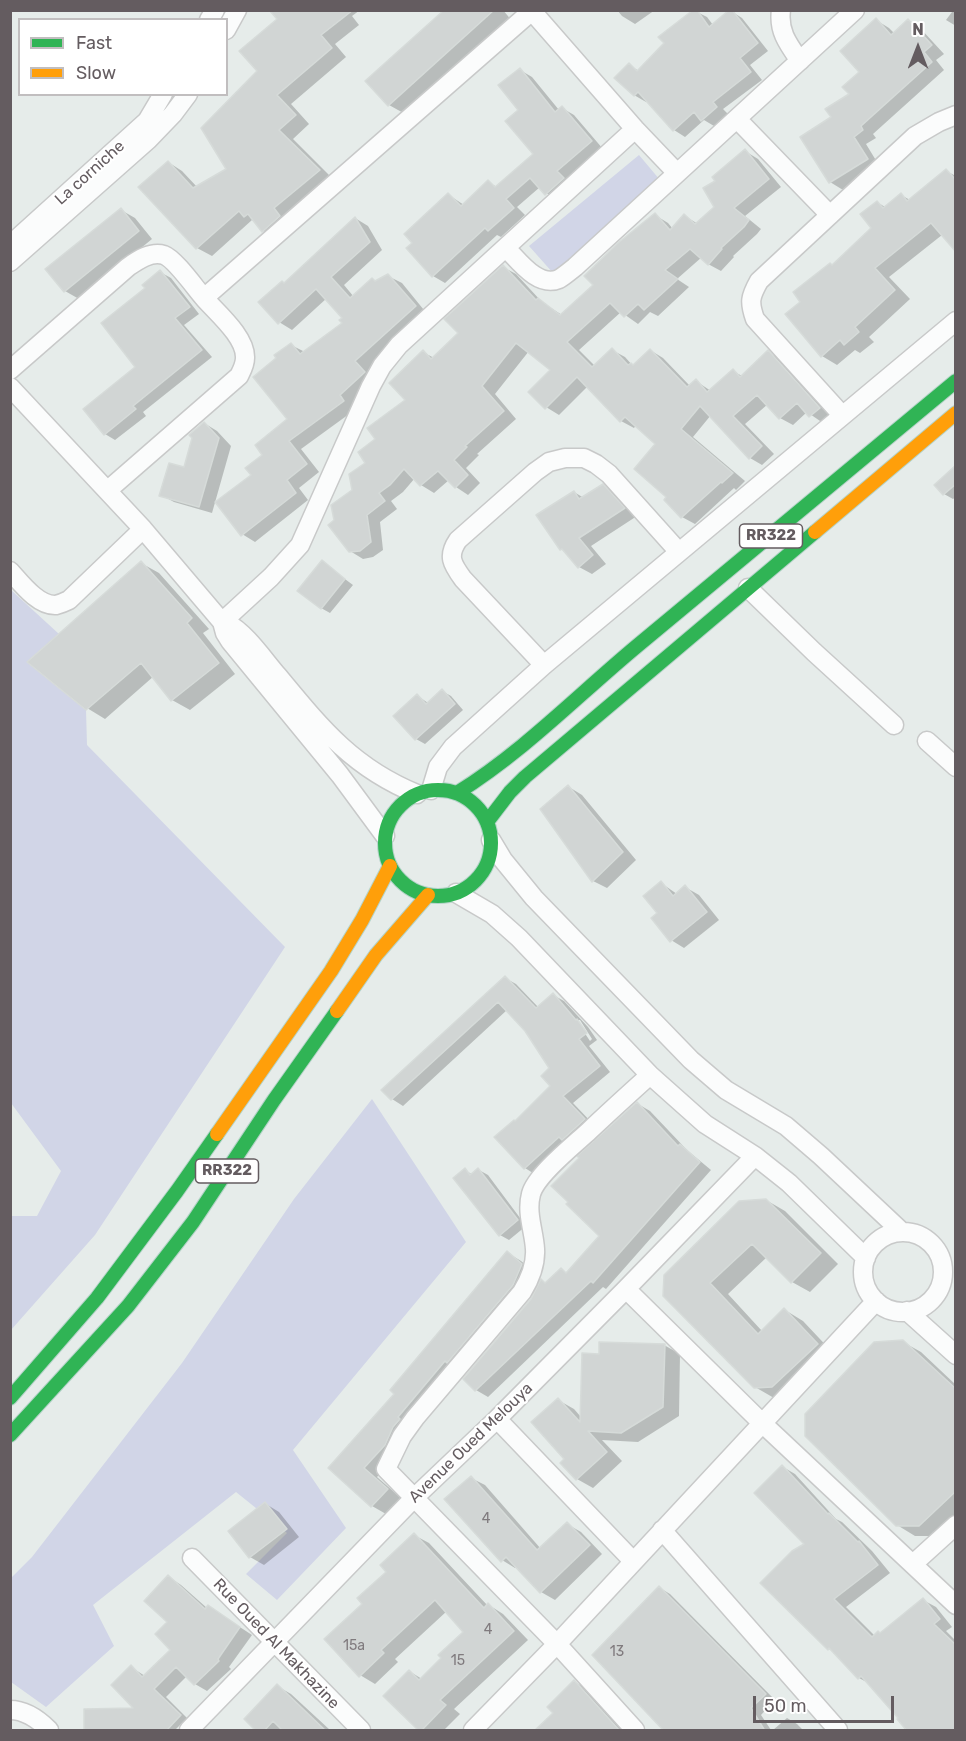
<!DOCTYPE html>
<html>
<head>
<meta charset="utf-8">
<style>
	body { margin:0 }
	#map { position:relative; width:966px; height:1741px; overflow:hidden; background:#e6ecea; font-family:Rubik,sans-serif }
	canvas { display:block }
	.frame { position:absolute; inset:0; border:12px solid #645c60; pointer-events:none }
	.legend { position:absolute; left:18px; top:18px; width:210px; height:78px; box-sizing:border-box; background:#fff; border:2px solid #c1bebf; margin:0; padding:8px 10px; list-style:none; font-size:18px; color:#645c60 }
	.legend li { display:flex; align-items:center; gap:12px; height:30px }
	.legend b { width:30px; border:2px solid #c1bebf }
	.north { position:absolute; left:888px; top:18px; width:60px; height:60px; -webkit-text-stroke:4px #fff; paint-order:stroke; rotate:0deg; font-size:16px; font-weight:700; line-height:24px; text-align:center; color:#645c60 }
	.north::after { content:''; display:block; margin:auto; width:21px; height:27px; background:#645c60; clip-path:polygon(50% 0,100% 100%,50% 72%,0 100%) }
	.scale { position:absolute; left:753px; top:1696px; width:141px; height:27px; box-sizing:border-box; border:3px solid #645c60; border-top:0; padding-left:8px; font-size:18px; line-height:21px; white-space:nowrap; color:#645c60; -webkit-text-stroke:4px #fff; paint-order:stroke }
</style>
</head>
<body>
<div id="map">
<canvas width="966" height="1741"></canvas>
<div class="frame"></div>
<ul class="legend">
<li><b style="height:8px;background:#30b455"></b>Fast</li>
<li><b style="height:8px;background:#ff9f0a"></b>Slow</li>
</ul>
<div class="north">N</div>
<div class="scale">50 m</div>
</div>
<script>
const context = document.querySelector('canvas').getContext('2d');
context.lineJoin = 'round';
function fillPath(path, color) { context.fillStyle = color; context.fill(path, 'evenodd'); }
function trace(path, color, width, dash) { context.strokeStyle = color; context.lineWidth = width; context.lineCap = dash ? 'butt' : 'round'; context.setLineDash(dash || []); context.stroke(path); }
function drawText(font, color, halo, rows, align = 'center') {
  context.font = font + ' Rubik,sans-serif'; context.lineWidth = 4.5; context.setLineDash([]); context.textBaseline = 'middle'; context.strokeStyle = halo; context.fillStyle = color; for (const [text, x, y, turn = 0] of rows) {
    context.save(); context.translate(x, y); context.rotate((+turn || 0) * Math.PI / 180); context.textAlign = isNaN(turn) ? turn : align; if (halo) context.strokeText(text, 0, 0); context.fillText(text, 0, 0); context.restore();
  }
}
fillPath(new Path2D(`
	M639 155 660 180 553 273 529 246Z
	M11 590 59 634 27 662 86 710 87 745 285 947 95 1235 11 1330V1216H37L61 1171 11 1103Z
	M372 1099 466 1242 293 1450 346 1528 277 1600 246 1574 287 1533 236 1492 93 1605 114 1646 46 1707 11 1682V1578L32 1557 182 1363 294 1199Z`), '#d1d5e7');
fillPath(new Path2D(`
	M271 10H360L352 16 359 25 335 44 346 57 291 104 309 124 293 139 333 179 278 239 263 231 257 223 252 220 212 256 197 248 168 162 182 171 198 188 228 169 259 71 279 20Z
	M446 10H503L512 21 407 115 389 105Z
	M617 10H655L635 24 622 16Z
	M949 10H956V26L946 20 952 12Z
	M695 11 707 17 713 25 731 11 742 18 768 51 750 65 762 80 723 109 728 114 714 126 704 120 685 137 674 130 647 101 646 102 634 95 629 65 639 71Z
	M876 20 889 28 895 34 908 21 921 29 944 54 936 60 944 70 873 134 876 138 866 144 880 167 843 190 830 182 833 118 851 95 861 72Z
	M520 70 532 77 559 110 562 108 574 115 603 149 558 200 546 193 540 187 517 207 525 215 501 237 497 235 445 283 433 276 414 243 449 195 464 205 488 182 497 187 535 154 520 110Z
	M745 151 758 159 781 187 745 216 761 229 757 234 733 256 734 257 721 271 708 264 702 257 677 279 689 287 658 316 650 312 638 324 621 312 579 350 595 366 612 350 625 357 633 366 650 350 663 358 690 386 696 381 711 391 733 371 742 376 768 352 781 359 832 416 823 423 807 412 793 425 780 418 768 404 745 424 774 454 762 465 750 458 711 415 693 437 745 481 736 490 734 488 695 524 682 517 669 497 657 444 636 425 634 428 621 421 588 386 559 415 546 407 553 370 529 351 495 394 516 419 477 454 479 455 466 468 480 483 468 495 456 487 449 480 434 493 421 485 415 478 403 492 391 501 397 509 380 522 383 550 373 557 363 559 350 551 335 521 353 491 377 439 408 400 423 352 434 358 460 333 503 267 516 274 542 302 562 315 595 285 655 215 668 223 673 229 685 216 698 224 716 207 718 181Z
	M946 171 956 176V247L942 235 889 277 910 299 869 337 874 342 860 353 855 350 837 365 822 356 802 302 833 266 873 228 877 202 885 207 901 195 910 200Z
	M121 210 135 218 152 239 79 299 65 291 47 270Z
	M355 218 368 226 382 250 344 285 354 297 388 276 402 283 428 315 368 370 377 380 352 404 356 409 301 449 319 472 299 488 308 500 255 542 242 534 253 475 289 420 291 345 305 352 344 323V318L327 298 292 330 279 322 284 284Z
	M160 272 171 278 199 314 184 325 212 357 143 412 146 416 115 440 105 434 138 367 147 289Z
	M204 423 217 431 231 446 212 513 174 502 161 495 185 469Z
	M956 467V497L953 499 944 494 936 485Z
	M603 486 616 493 637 516 591 546 606 564 592 574 579 567 569 554 561 549 574 492 584 498Z
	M322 562 353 585 330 613 321 608Z
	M141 563 159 573 209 629 203 633 235 674 190 710 172 700 154 676 105 719 87 708Z
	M442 691 451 696 463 710 425 744 416 739 395 716 418 696 428 703Z
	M569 787 582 795 636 860 607 888 593 881Z
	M661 883 677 894 685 887 699 895 719 920 684 948 671 940 659 913Z
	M505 978 516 984 539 1008 553 995 564 1001 588 1027 597 1040 589 1046 610 1072 573 1103 595 1126 536 1175 525 1168 515 1123 553 1086 551 1068 526 1030 507 1010 403 1106 392 1099ZM576 1020H580L592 1039 590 1041Z
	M638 1104 650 1111 687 1150 711 1170 606 1289 603 1287 488 1397 476 1390 546 1284 561 1270 568 1274 601 1236Z
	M465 1170 473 1175 479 1170 488 1175 526 1226 509 1240 500 1235Z
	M766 1200 785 1211 838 1264 810 1292 792 1282 767 1257 728 1294 762 1331 785 1310 803 1321 835 1355 774 1398 755 1387 664 1296Z
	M508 1253 521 1261 536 1273 399 1453 377 1477 401 1498 386 1514 372 1506 330 1468 396 1394Z
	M903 1342 921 1352 956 1385V1518L937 1536H915L897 1525Z
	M664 1345 680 1354 679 1416 638 1442 602 1440 622 1461 593 1488 577 1479 567 1459 558 1400 574 1409 581 1417 600 1355Z
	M783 1467 795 1474 836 1519 842 1522 872 1551 890 1573 846 1607 875 1636 881 1634 923 1600 936 1607 952 1627 946 1631 956 1641V1730L859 1678 835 1653 829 1649 807 1545Z
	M471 1478 485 1485 541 1549 567 1524 581 1532 602 1554 555 1600 541 1592 517 1567 515 1568 502 1560Z
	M266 1504 279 1512 299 1537 264 1565 250 1557Z
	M414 1535 429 1543 488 1606 489 1605 503 1614 528 1640 454 1709 460 1714 444 1730H421L409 1671 422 1679 465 1632 447 1611 395 1659 398 1662 375 1684 360 1675 364 1604Z
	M169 1577 181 1585 207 1608 220 1614 252 1635 229 1667 231 1669 207 1691 195 1684 187 1676 166 1697 187 1718 175 1730H86L137 1709 131 1667 145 1676 173 1651 169 1622Z
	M660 1588 670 1594 775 1700 761 1715 771 1730H667Z
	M574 1681 585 1688 624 1730H536L555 1713Z
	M277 1686 291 1694 330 1730H258Z
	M787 1718 797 1724 803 1730H773Z`), '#0003');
const building = new Path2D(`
	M269 10H353L321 35 332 48 277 95 296 115 279 130 320 170 274 208 280 216 262 232 248 214 244 217 239 211 196 249 138 187 168 161 193 188 226 169 201 128 257 71 239 51 277 19Z
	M444 10H494L388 106 365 81Z
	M693 10H697L709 27 729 10H732L758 43 740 58 751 72 713 102 717 107 701 121 694 112 673 131 638 92 634 96 614 78 629 63 637 71 664 43 658 37Z
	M876 18 891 35 908 19 932 45 924 52 932 62 861 126 863 130 854 137 868 159 829 183 800 137 831 117 825 109 849 94 842 87 859 72 840 51Z
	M520 68 555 112 562 106 592 141 557 171 564 178 545 195 530 178 506 199 514 208 488 231 485 228 432 277 406 248 412 243 404 234 448 193 461 206 488 180 495 187 533 154 505 121 518 110 498 85Z
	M745 149 769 179 734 208 749 220 744 227 721 248 722 249 708 265 690 249 665 270 678 279 644 310 638 304 624 317 610 303 567 342 592 367 612 348 628 365 631 363 633 365 650 349 687 387 696 379 707 392 733 369 740 377 768 350 820 408 809 417 797 403 779 419 757 395 733 416 762 446 749 459 700 406 681 429 733 473 722 483 721 482 681 518 664 500 666 497 634 469 655 444 625 417 620 422 577 377 545 409 528 392 550 370 516 343 482 386 504 411 465 446 467 447 454 460 468 475 455 488 438 471 420 486 404 469 390 485 379 493 385 501 367 515 371 542 360 551 349 552 328 525 334 520 331 505 352 490 349 474 365 463 358 452 375 439 367 428 405 400 389 383 423 350 431 359 458 333 444 319 503 265 536 300 538 298 560 315 593 285 584 276 618 243 655 213 670 230 684 214 695 224 714 207 703 188 715 181 712 177Z
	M946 169 956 180V252L931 223 875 268 895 290 855 327 859 332 844 345 840 340 821 357 785 314 800 302 793 292 830 263 832 265 871 228 860 214 877 201 883 208 901 193 907 201Z
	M121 208 139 231 64 292 45 269Z
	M355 217 370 242 331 277 350 298 372 278 375 281 388 274 416 306 355 361 365 372 340 395 344 401 289 441 307 464 287 480 296 493 241 536 215 502 251 475 245 468 262 455 255 445 287 419 253 377 276 358 274 355 291 343 300 354 342 323 339 320 342 318 316 289 278 324 258 302 282 281 284 283Z
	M160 270 190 307 175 318 202 350 133 406 136 409 104 435 83 409 135 367 101 323 145 288 142 285Z
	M204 422 219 438 199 507 159 496 169 463 184 467 192 438 189 435Z
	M956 465V484L943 495 934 485Z
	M603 484 625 508 579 538 593 555 578 568 562 549 560 550 536 515 574 491 579 499Z
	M322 560 345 579 321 609 297 591Z
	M141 561 192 618 187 623 219 663 171 701 141 663 86 710 27 662Z
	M442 689 455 704 415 740 393 716 417 694 426 704Z
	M568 785 623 852 592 882 540 809Z
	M661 881 673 896 685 885 707 912 670 942 651 918 657 913 643 896Z
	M505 976 536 1008 553 993 576 1020 577 1019 587 1033 579 1039 600 1066 563 1096 585 1119 562 1140 559 1137 524 1169 494 1137 514 1120 515 1121 550 1086 541 1076 549 1068 525 1031 498 1002 391 1100 381 1090Z
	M637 1102 678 1146 680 1144 700 1162 593 1283 591 1281 475 1391 463 1379 531 1299 541 1279 545 1283 561 1268 566 1273 599 1236 566 1204 568 1202 551 1186 579 1158 577 1156Z
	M465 1168 470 1175 478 1168 518 1220 499 1236 453 1178Z
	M766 1199 821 1253 791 1283 752 1244 710 1283 758 1334 784 1308 818 1344 772 1387 754 1388 663 1296 664 1275 739 1201Z
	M507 1251 522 1264 513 1285 447 1363 445 1361 398 1417 400 1419 393 1427 385 1445 364 1468 388 1489 371 1507 328 1468 394 1394 390 1390Z
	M903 1340 956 1389V1491L919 1526H896L805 1436V1414L874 1342Z
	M599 1342 665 1344 663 1407 621 1433 588 1431 607 1452 576 1480 560 1463 564 1459 531 1422 558 1398 580 1422 582 1353 599 1354Z
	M782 1465 828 1514 829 1513 858 1542 859 1541 878 1565 834 1599 872 1637 878 1631 880 1633 923 1598 940 1619 934 1624 956 1645V1731H907L897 1719 898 1718 861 1676 858 1679 829 1648 828 1650 760 1583 792 1551 804 1544 754 1493Z
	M471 1476 537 1550 567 1522 590 1545 540 1593 506 1557 501 1562 444 1499Z
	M265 1502 287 1529 249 1558 228 1531Z
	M414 1533 484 1608 488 1603 514 1631 440 1700 446 1705 421 1731H419L383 1696 409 1670 419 1680 441 1658 438 1655 463 1632 435 1600 381 1650 384 1653 359 1677 324 1639 362 1604 357 1598 386 1572 380 1565Z
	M168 1575 205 1609 208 1605 240 1627 218 1659 219 1661 194 1685 176 1667 154 1689 181 1715 166 1731H84V1709L133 1708 111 1685 131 1665 142 1677 170 1650 155 1634 167 1622 144 1601Z
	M659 1586 766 1694 751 1708 765 1731H664L592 1655Z
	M574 1680 620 1731H534L553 1713 547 1707Z
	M277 1684 326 1731H283L273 1721 264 1731H256L244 1719Z`);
fillPath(building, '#d1d5d4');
trace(building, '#d6dbd9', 1.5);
const street = new Path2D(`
	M531 10 635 129 677 173
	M781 10C778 31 788 44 800 61
	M209 20 215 10
	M226 30 237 10
	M737 119 830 215
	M10 245 147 121 163 94
	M506 248C519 261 538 288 559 279 564 276 570 271 575 267L855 10
	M10 262 148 140 173 114 188 94
	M10 370 128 267C138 260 151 251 164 255 175 259 196 289 204 298L533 10
	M10 387 143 529 222 622 225 633 230 641 340 775 385 836
	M842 415 755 319C749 302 750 297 759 281L915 136 939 122 956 115
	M108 490 239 376C242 370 245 365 245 358 246 337 217 313 204 298
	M10 571C21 583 38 606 56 605 60 604 65 602 69 600L143 529
	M748 588 814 652 894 725
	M222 622 271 577 300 545 371 386 382 366 399 345 635 129
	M227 623C246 633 264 660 278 676 321 728 353 768 417 794
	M544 665 463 579C452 564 447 556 458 540L535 472 549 462 565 458H584L596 464 609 474 679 552
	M927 741 956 767
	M431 790 438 767 453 747 544 665 956 321
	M491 840 503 860 534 898 691 1060 726 1090 786 1126 821 1156 902 1232
	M456 893 492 914 519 938 650 1075 705 1124 755 1156 789 1183 866 1258
	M863 1272a40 40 0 1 1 80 0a40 40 0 1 1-80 0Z
	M626 1289 762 1423 956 1605
	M907 1311 956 1355
	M497 1419 633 1561
	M662 1530 838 1730
	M192 1558 361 1730
	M913 1564 956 1525
	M10 1710C26 1710 39 1720 49 1730
	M189 1730 415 1497 497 1419 626 1289 755 1156
	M473 1730 557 1644 876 1301
	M635 1730 557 1644 386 1469 402 1436 415 1418 522 1292C530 1279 536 1265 535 1249 534 1231 526 1213 531 1194 536 1175 574 1145 589 1131 609 1112 630 1093 650 1075`);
const fast = new Path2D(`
	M385 843a53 53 0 1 1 106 0a53 53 0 1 1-106 0Z
	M457 793C523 752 577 696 637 646 743 557 850 470 956 381
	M487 822 510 792 525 777 815 532
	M10 1398 97 1298 177 1191 217 1134
	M10 1435 128 1306 193 1222 274 1100 337 1011`);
const slow = new Path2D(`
	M815 532 956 413
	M337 1011 376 955 428 895
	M217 1134 331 971 362 920 390 866`);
trace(street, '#c8c9c9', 21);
trace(fast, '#b4d3c8', 16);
trace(slow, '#b4d3c8', 16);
trace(street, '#fbfcfc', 18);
trace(fast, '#30b455', 14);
trace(slow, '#ff9f0a', 14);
drawText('14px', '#807b7e', null, [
	["4",486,1519],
	["4",488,1630],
	["15a",354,1646],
	["13",617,1652],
	["15",458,1661]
]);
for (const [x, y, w] of [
	[771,536,63],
	[227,1171,63]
]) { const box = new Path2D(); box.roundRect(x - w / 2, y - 12, w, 24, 4.5); context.fillStyle = '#fff'; context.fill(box); trace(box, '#645c60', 1.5); }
drawText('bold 15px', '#645c60', null, [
	["RR322",771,536],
	["RR322",227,1171]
]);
drawText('16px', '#645c60', '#fff', [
	["La corniche",90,173,-42],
	["Avenue Oued Melouya",471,1443,-44],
	["Rue Oued Al Makhazine",276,1644,46]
]);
</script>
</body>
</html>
